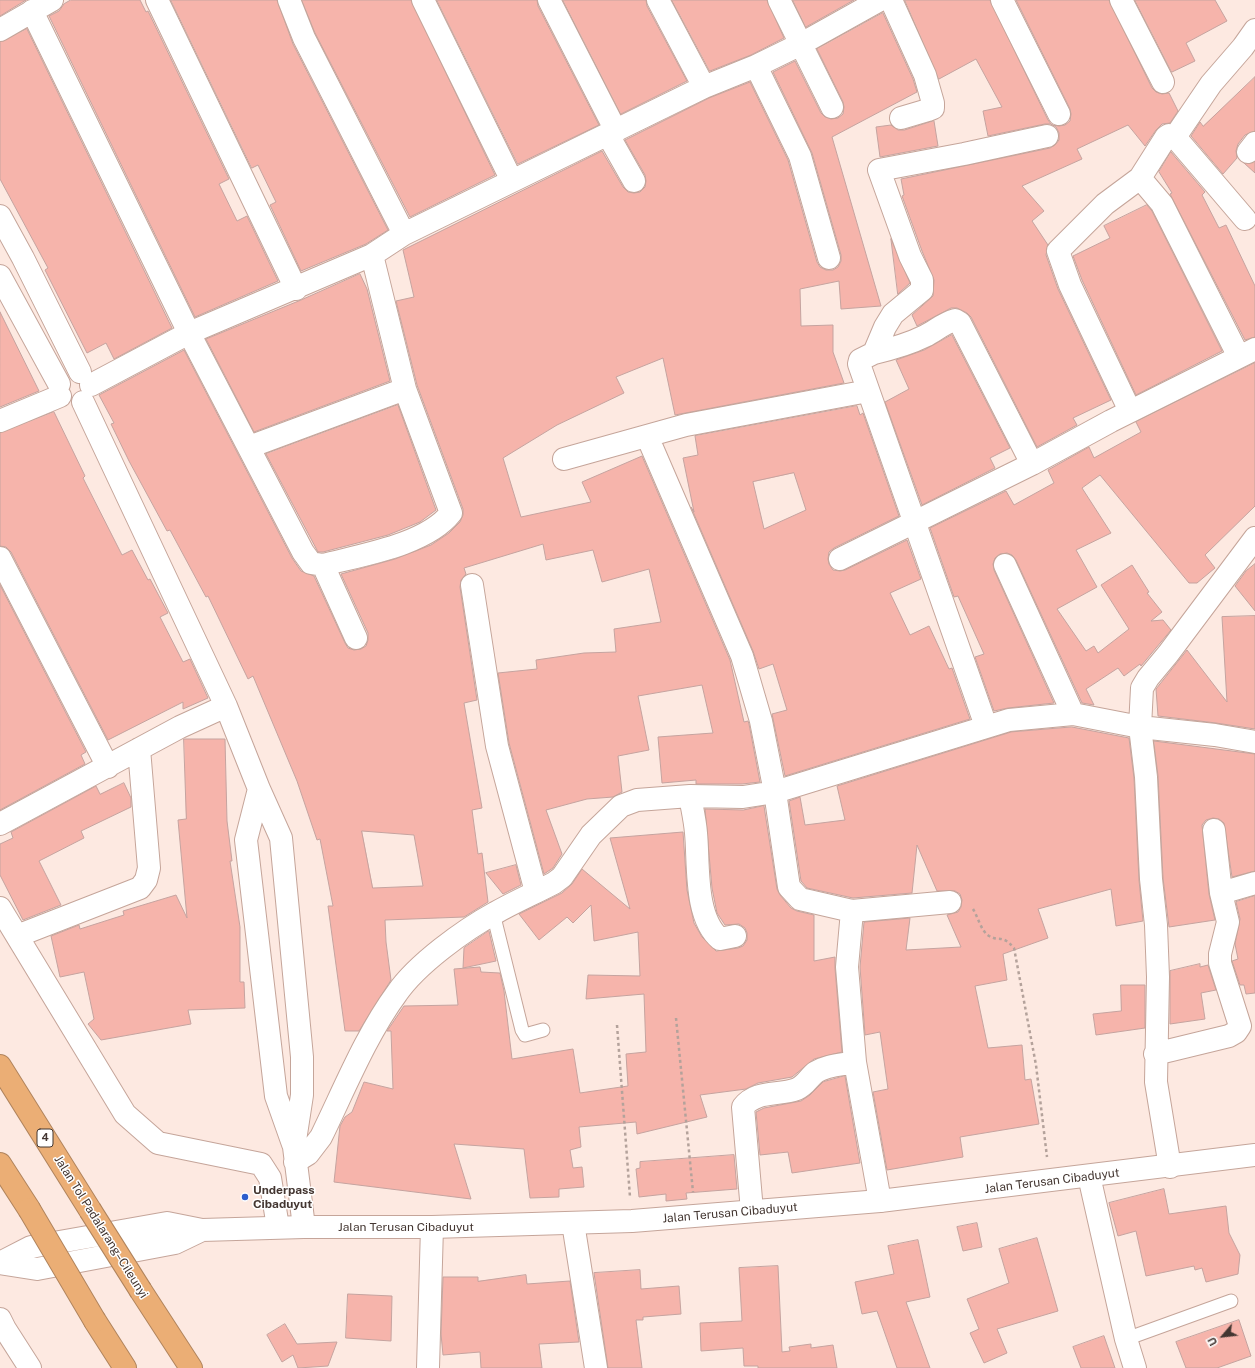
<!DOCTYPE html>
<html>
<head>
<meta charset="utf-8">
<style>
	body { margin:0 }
	#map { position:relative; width:1255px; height:1368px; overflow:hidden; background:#fde9e1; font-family:"Public Sans",sans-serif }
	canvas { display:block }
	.north { position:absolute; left:1203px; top:1316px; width:40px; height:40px; -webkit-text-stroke:3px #fff; paint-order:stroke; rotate:242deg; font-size:11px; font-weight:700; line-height:16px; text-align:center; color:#433631 }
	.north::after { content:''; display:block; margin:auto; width:14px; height:18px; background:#433631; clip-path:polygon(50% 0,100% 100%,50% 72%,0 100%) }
</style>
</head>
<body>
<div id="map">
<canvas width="1255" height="1368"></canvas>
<div class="north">U</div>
</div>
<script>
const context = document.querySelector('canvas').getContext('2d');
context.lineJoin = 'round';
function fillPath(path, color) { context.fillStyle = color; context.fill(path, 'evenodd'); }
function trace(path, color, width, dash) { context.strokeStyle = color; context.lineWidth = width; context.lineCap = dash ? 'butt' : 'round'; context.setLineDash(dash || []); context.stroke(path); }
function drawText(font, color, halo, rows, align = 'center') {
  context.font = font + ' "Public Sans",sans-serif'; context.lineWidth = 3; context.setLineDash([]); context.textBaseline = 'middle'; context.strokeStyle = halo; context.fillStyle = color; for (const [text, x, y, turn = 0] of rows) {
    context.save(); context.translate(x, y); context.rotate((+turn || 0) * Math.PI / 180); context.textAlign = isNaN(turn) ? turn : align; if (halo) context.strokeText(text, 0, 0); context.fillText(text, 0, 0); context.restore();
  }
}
const building = new Path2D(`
	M0 0H26L0 16Z
	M71 0H140L146 12 148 11 229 179 219 184 237 221 247 216 278 281 195 317 49 16 59 11 64 4Z
	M171 0H277L293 44 388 230 366 244 301 271 270 205 276 202 258 165 252 168Z
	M302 0H411L495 175 410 217 315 33Z
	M437 0H537L538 6 599 125 518 164Z
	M563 0H646L647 6 687 81 621 114Z
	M672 0H767L784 38 751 55 710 71Z
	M793 0H854L806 27Z
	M905 0H990L1048 120 1052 125 1059 126 1065 125 1070 121 1071 114 1070 109 1016 0H1109L1152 88 1156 92 1162 94 1169 93 1178 111 1170 123 1162 124 1156 130 1145 146 1128 125 1077 149 1082 159 1022 186 1044 211 1032 221 1048 245 1046 255 1058 289 1111 400 1073 418 1077 425 1037 447 971 317 967 313 957 308H951L917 326 912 315 933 296 934 280 922 251 902 196 904 195 901 179 1050 148 1055 145 1059 140V133L1056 127 1051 124H1045L988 136 983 111 1002 107 976 59 939 79Z
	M1135 0H1215L1227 21 1186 43 1195 61 1172 72Z
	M883 13 913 79 917 92 832 137 881 306 841 309 839 281 800 289 801 326 833 325V352L844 383 675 415 663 358 616 377 624 393 557 425 503 458 521 517 591 502 582 482 642 456 730 660 744 722 748 721 749 724 760 782 742 784H696V780L662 783 658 737 713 733 702 685 638 696 649 750 618 756 622 792 613 797 587 799 546 810 562 854 553 868 544 874 509 743 498 673 537 669 536 660 584 653 616 652 614 629 661 622 649 569 602 582 593 550 546 560 543 544 464 568 466 574 461 580 460 587 477 700 464 703 482 808 472 810 478 854 482 853 488 902 464 917 385 920 386 942 391 980 359 1031H345L328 906H333L320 839 317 840 297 781 253 676 248 679 208 596 206 597 170 530 167 531 129 461 111 424 114 423 99 395 184 350 292 558 301 571 314 576 345 643 348 648 354 650 361 649 366 646 368 640V633L341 574 395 559 431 545 449 533 460 522 463 515V509L417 385 396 301 414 297 403 250 602 151 623 187 628 192 634 193 640 192 645 187 646 181 645 175 625 140 709 98 750 82 788 160 817 262 820 267 826 270H833L838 267 841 261V255L812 153 773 72 795 61 821 113 825 117 831 119 838 118 843 114 844 107 843 102 817 49ZM362 831 414 835 423 886 373 888Z
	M27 29 172 328 114 359 106 343 87 353 45 270 48 268 0 179V42Z
	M1255 77V131L1245 135 1238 144 1236 151 1237 158 1223 174 1191 136 1200 122 1203 126Z
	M934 121 938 146 880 157 876 127 891 125 898 130H904Z
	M1171 152 1205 192 1202 195 1219 228 1226 225 1255 286V337L1245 340 1170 194 1172 193 1159 172Z
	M1255 162V173L1244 163Z
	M1147 205 1152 211 1222 351 1136 395 1082 280 1073 256 1110 238 1104 226Z
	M891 239 910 283 898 294Z
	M360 274 367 289 390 381 254 432 206 339 301 300Z
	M0 312 39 391 0 407Z
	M952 335 1010 448 990 458 995 468 922 505 885 402 909 389 896 360 924 350Z
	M1255 363V506L1205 555 1215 568 1197 583H1189L1100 475 1082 488 1111 533 1076 550 1097 587 1057 609 1086 651 1094 646 1098 653 1129 629 1101 585 1132 565 1149 592 1147 593 1162 612 1151 621 1163 620 1171 630 1141 666 1140 664 1124 676 1118 668 1086 689 1094 705 1082 703 1016 560 1012 555 1007 553 1000 554 995 558 993 564 994 570 1054 703 1008 708 994 711 975 657 984 654 958 596 954 597 930 528 1006 491 1014 505 1054 483 1048 470 1089 447 1094 458 1141 432 1136 422Z
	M398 405 436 510 420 522 388 535 323 552H318L266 454Z
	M857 406 860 415 863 413 899 516 834 548 829 552 828 559 829 564 833 570 840 571 845 570 907 540 921 579 890 593 910 635 929 626 949 669 952 668 970 719 785 776 772 714 787 710 773 664 759 669 753 651 691 507 694 512 683 458 698 455 695 436ZM794 473 806 510 764 529 753 482Z
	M54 412 85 476 83 478 122 555 132 550 148 580 150 579 168 613 160 617 183 662 190 659 208 698 183 709V702L108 740 11 552 6 547 0 546V433Z
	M1255 564V611L1235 586 1246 571Z
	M0 585 86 752 81 755 85 764 0 810Z
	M1255 616V729L1216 723 1158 716 1156 689 1187 650 1227 702 1222 617Z
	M1072 727 1129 738 1134 778 1139 880 1143 921 1116 926 1111 889 1038 909 1048 938 1003 954 1007 980 975 986 988 1048 1022 1045 1025 1080 1031 1079 1039 1124 960 1137 963 1157 887 1170 873 1092 888 1089 880 1032 865 1035 860 967 864 922 910 918 906 950 961 947 947 915 958 912 961 907 962 900 960 894 955 891H937L917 845 912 893 853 898 807 888 801 881 789 801 800 797 805 825 845 820 837 786 1011 732Z
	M184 739H225L227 821 232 861H230L240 927V982H244L245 1008 188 1010 191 1024 101 1040 88 1024 94 1019 84 972 60 977 51 936 79 925 80 929 124 915 123 911 176 895 187 918 178 820 186 819Z
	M1154 741 1255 754V871L1232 877 1224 823 1219 819 1213 818 1206 820 1202 825 1209 894 1215 920 1169 927 1163 878 1158 776Z
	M124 783 131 798V807L81 831 84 838 39 861 61 905 23 920 0 875V844L13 838 11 832 96 786 100 794Z
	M764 806 777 889 780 895 791 908 797 911 814 915V961L835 957V968L842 1052 814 1059 792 1077 758 1083 746 1089 700 1095 707 1117 637 1134 636 1122 579 1127 581 1147 570 1150 573 1168 582 1167 584 1187 559 1189V1197L530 1198 524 1149 454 1144 471 1199 334 1182 340 1126 345 1117 352 1112 364 1082 393 1089 391 1031H387L404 1006 458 1005 454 969 480 967 481 972 500 973 504 991 512 1059 573 1049 580 1093 628 1086 626 1054 646 1052 644 994 586 999 588 975 640 976 638 932 594 941 591 905 573 923 567 917 539 940 519 914 562 893 572 884 582 869 630 909 610 838 683 832 687 890 694 923 702 937 716 951 738 948 743 946 747 940V933L745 928 739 924 725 925 717 913 712 888 705 809 743 810Z
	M516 865 521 885 503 894 486 873Z
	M1255 896V993L1246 994 1244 985H1240L1232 961 1238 959 1235 944 1240 919 1236 902Z
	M489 931 496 961 463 968 464 948Z
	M1200 964V967L1208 965 1216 990 1201 993 1205 1019 1170 1024V971Z
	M1121 985H1145V1028L1096 1035 1093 1014 1121 1011Z
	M845 1076 860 1163 792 1173 788 1152 760 1155 756 1112 764 1108 801 1101 810 1095 823 1082Z
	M734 1155 737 1189 686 1193 687 1199 666 1201V1194L639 1197 636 1169 640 1168V1162Z
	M1164 1189 1169 1214 1226 1206 1229 1233 1240 1255 1238 1274 1206 1282 1202 1268 1195 1270 1194 1266 1146 1276 1136 1231 1118 1236 1109 1203Z
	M977 1223 982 1247 963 1251 957 1227Z
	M1037 1238 1058 1311 997 1329 1007 1353 984 1363 970 1333 979 1329 967 1299 1009 1283 999 1249Z
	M918 1240 930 1297 906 1302 930 1368H897L877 1311 862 1314 855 1282 894 1274 888 1246Z
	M778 1266 782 1352 790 1351 789 1347 811 1344V1348L833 1345 837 1368H758V1366H744L743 1348 701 1351 700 1323 742 1321 739 1268Z
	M640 1270 641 1289 679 1286 681 1314 643 1317V1320H636L642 1368H608L594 1273Z
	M526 1275 527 1284 570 1281 579 1342 539 1344 542 1368H481L480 1352 443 1355 441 1334 443 1277H478V1281Z
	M348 1294 392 1296 391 1341 346 1338Z
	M1239 1320 1251 1356 1217 1368H1186L1176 1342Z
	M285 1324 297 1344 337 1342 328 1366 298 1368 293 1355 282 1362 267 1335Z
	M1104 1336 1115 1368H1081L1073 1347Z`);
fillPath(building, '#f6b4ab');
trace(building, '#c5a39f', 1);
const service = new Path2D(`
	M493 913 522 1030 525 1035 543 1030
	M1126 1339 1231 1301`);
const minor = new Path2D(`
	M157 0 296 289
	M289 0 304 38 404 234
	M423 0 512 181
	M549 0 616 131
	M658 0 704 87
	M779 0 832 107
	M891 0 925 75 933 103V108L928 110 901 118
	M1002 0 1059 114
	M1121 0 1163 82
	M32 11 189 333 303 552 311 563 323 565C361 555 426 545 451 513L405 389 372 255
	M0 30 52 0
	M756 66 800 156 829 258
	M608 135 634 181
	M1175 137 1211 84 1243 47 1255 30
	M1248 152 1255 143
	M1140 178 1162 204 1239 357
	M0 216 23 258 80 372
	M0 276 59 384
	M874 353C891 349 909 344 925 336 935 331 944 323 955 320L960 323 1032 464
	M91 385 189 333 372 255 404 234 704 87 756 66 801 44 880 0
	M83 402 226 706 259 789 281 838 302 1057V1095L294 1147 304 1227
	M1130 411 1070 285 1058 251 1105 204 1140 178 1166 137 1169 135 1175 137 1245 219
	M0 421 60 396
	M647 436 742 656 761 721 775 792 789 887 800 899 852 911 950 902
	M249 447 405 389
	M564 459 686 425 868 391
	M0 558 108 767
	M840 559 1032 464 1111 421 1255 349
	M323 565 356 638
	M1005 565 1073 714
	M472 585 497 746 536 892
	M986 726 859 364 860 360 874 353 885 327 893 314 922 290V280L910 256 879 170 964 154 1047 136
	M259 789 246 840 276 1096 293 1144
	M690 796C692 808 695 820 696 833 699 864 694 917 720 939L735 936
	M0 824 180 727 226 706
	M1221 893 1255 883
	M0 908 125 1114 158 1143 261 1164 270 1178 278 1227
	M852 911 847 967 855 1062 880 1201
	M17 936 140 888 146 880 149 868 139 749
	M1155 1054 1229 1036 1236 1032 1240 1026 1220 963V954L1228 922 1221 893 1214 830
	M295 1162 308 1154 321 1137C344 1090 366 1035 397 993 417 964 464 930 495 913 514 902 535 893 554 883L562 877 591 835 621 806 637 800 690 796 743 797 775 792 1009 720 1073 714 1140 727 1142 688 1148 678 1168 654 1255 538
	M1170 1167 1156 1082 1158 977 1156 925 1151 879 1146 777 1140 727 1215 735 1255 742
	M1089 1176 1126 1339 1135 1368
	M752 1211 743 1107C756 1090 778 1096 797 1089 806 1085 809 1077 816 1072 827 1065 842 1065 855 1062
	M573 1223 596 1368
	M0 1319 5 1329 30 1368
	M428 1368 432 1227`);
const secondary = new Path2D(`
	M0 1263 31 1247 167 1223 202 1230 304 1227H432L632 1221 880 1201 1255 1155
	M0 1263 37 1269 175 1243 202 1230`);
const motorway = new Path2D(`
	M0 1066 90 1210
	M0 1164 29 1209
	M141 1291 191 1368
	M95 1321 125 1368`);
trace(service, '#c5a59a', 15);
trace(minor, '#c5a59a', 24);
trace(secondary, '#c5a59a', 24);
trace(motorway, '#b0845d', 24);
trace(new Path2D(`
	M973 909C978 917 981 931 989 936 1000 942 1002 934 1014 948L1036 1065 1047 1157
	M676 1018 693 1192
	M617 1025 630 1197`), '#b4a29b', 2.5, [3, 3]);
trace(service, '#fff', 13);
trace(minor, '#fff', 22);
trace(secondary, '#fff', 22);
trace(motorway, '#ebae75', 22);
const motorwayBridge = new Path2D(`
	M29 1209 95 1321
	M90 1210 141 1291`);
trace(motorwayBridge, '#b0845d', 24, []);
trace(motorwayBridge, '#ebae75', 22);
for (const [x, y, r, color] of [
	[245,1197,4,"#2c5ecd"]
]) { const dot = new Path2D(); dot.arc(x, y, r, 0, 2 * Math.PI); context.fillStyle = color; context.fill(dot); trace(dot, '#fff', 1.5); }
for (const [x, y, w] of [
	[45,1138,16]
]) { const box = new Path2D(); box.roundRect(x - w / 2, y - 9, w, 18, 3); context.fillStyle = '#fff'; context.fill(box); trace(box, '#433631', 1); }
drawText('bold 11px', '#433631', null, [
	["4",45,1138]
]);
drawText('12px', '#433631', '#fff', [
	["Jalan Terusan Cibaduyut",1052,1181,-7],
	["Jalan Terusan Cibaduyut",730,1213,-5],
	["Jalan Tol Padalarang–Cileunyi",101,1227,58],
	["Jalan Terusan Cibaduyut",406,1227]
]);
drawText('bold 12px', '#433631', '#fff', [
	["Underpass",253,1190],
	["Cibaduyut",253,1204]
], 'left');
</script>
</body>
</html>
